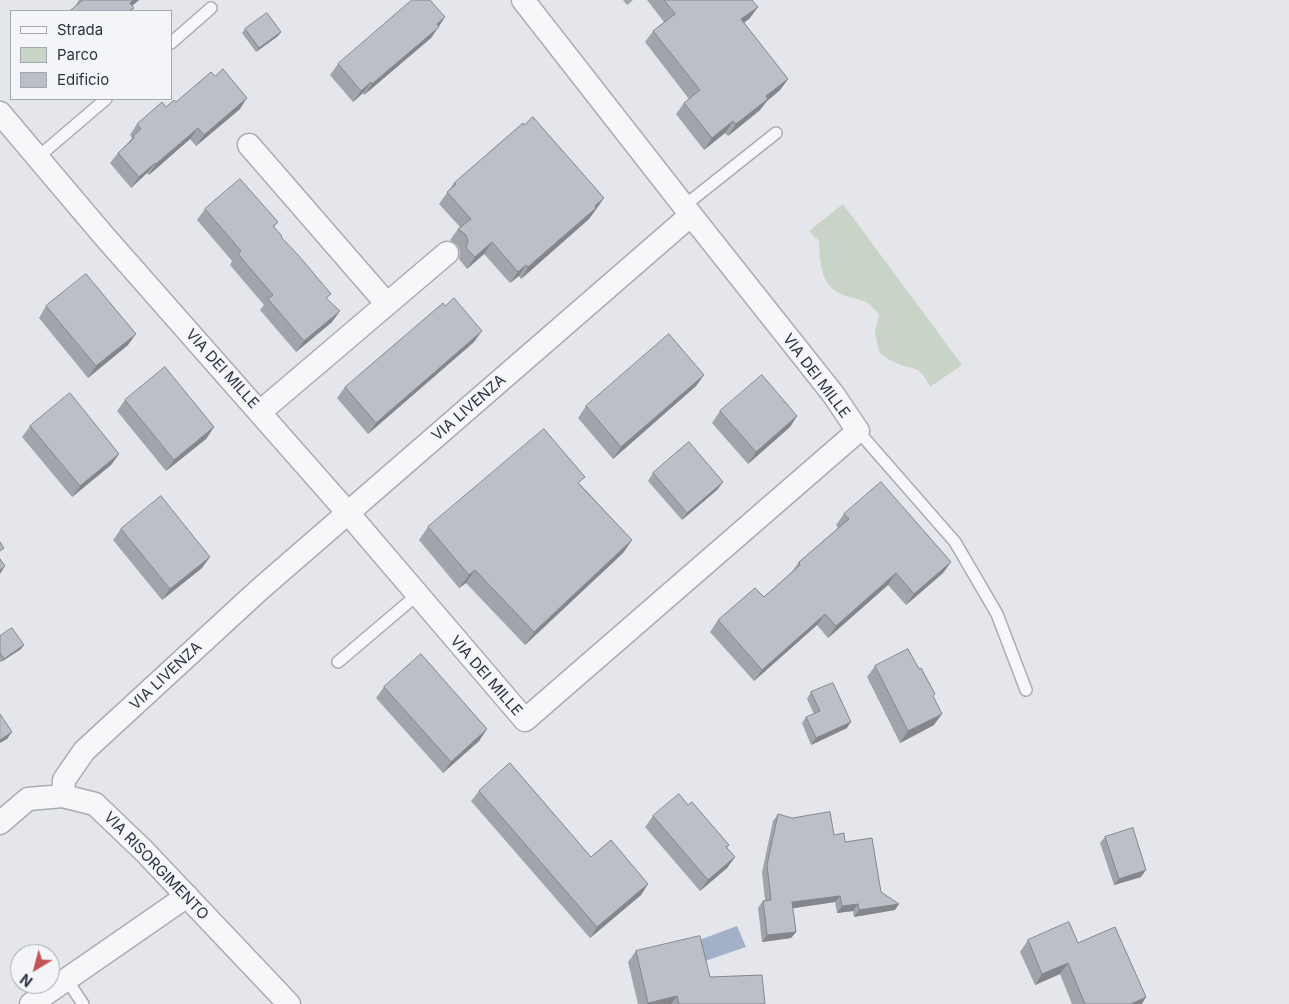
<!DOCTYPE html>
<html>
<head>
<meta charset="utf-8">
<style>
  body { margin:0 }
  #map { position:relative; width:1289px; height:1004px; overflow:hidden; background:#e4e6eb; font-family:Inter,sans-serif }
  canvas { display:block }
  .legend { position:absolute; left:10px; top:10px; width:162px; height:90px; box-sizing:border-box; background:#f4f5f8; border:1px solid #a4a7af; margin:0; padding:6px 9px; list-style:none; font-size:15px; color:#2d3242 }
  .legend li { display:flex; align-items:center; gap:10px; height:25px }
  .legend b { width:25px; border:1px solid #a4a7af }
  .north { position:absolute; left:10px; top:944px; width:50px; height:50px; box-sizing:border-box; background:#f4f5f8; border:1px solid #a4a7af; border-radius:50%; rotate:217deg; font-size:14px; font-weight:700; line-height:20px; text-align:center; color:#2d3242 }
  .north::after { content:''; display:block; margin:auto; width:18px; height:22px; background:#c55459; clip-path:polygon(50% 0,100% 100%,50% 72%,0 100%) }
</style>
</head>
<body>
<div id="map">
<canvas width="1289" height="1004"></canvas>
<ul class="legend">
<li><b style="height:6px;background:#f7f7f9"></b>Strada</li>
<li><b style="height:14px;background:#c8d4c6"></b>Parco</li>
<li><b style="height:14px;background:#bcbfc7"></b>Edificio</li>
</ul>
<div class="north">N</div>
</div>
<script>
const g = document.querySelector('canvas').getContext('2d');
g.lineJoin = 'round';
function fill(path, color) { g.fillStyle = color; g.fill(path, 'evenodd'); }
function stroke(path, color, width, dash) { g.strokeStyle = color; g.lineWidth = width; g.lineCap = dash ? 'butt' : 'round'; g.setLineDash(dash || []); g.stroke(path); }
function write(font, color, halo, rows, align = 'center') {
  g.font = font + ' Inter,sans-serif'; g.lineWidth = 4; g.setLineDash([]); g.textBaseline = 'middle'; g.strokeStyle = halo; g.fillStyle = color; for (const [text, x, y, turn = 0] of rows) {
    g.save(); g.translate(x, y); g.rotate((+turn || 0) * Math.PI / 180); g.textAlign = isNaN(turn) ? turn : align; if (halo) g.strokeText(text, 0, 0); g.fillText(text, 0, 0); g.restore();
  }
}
const green = new Path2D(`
  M843 204 962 365 930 387C919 362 912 372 892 361 887 359 883 355 879 352L875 332 879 315C865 295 858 302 839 293 820 284 820 259 819 241L809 231Z`);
const water = new Path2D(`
  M737 926 746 947 702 962 694 942Z`);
const service = new Path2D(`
  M171 43 211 8
  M38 157 106 99
  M684 206 776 133
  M858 431 955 542 997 614 1026 690
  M338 662 417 595
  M67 980 83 1004`);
const minor = new Path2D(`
  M0 113 104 236 348 513 525 720 858 431 833 394 691 215
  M249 145 387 304
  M260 412 447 253
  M63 796 64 780 84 751 259 590 691 215 523 0
  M0 823 28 799 63 796 95 804 144 851 289 1004
  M31 1004 187 896`);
const wall = new Path2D(`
  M79 0H139L132 6 134 8 131 11H70L77 6 76 5Z
  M623 0H633L627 5Z
  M647 0H752L750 18 744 23 788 79 780 90 767 101 760 110 728 136 725 133 704 150 676 114 684 103 689 99 645 42 653 31 664 22Z
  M445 17 431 38 364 95 363 93 353 102 330 75 338 64Z
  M245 29 281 32 278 36 256 52 242 33Z
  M176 102 240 109 196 146 190 139 149 175 147 173 131 188 110 163 118 153 127 144 132 138 130 135 137 124 166 107Z
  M454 183 604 198 589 219 521 279 519 276 510 283 484 254 467 269 459 259 460 251 457 245 450 240 458 229 460 227 439 204Z
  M205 209 278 222 274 227 281 238 327 299 332 322 296 352 260 310 264 305 230 265 232 261 197 220Z
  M46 306 128 345 88 378 39 318Z
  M474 342 368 434 337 398 345 387Z
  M704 375 696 386 613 459 578 418 586 406Z
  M125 400 214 427 206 439 166 471 117 411Z
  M720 411 797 416 790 427 748 464 712 423Z
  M30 426 119 454 111 465 72 497 22 437Z
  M653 473 718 489 682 520 648 481Z
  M580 484 632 540 623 553 525 645 466 583 459 588 419 540 428 527Z
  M844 514 951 562 943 573 906 605 888 585 828 638 817 625 754 681 710 632 718 620 764 597 791 573 799 562 838 528 836 525Z
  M121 529 202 568 162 600 113 540Z
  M0 636 21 649 1 662 0 661Z
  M875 666 919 669 933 697 934 725 900 743 867 677Z
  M384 687 487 729 479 741 443 773 376 698Z
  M811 692 847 728 811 745 802 723 806 717 814 714 807 699Z
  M479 791 591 857 648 884 641 895 590 938 471 801Z
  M688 805 729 845 727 848 735 857 727 868 700 891 645 827 653 816Z
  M778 814 834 835 845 842 895 910 854 917 853 911 837 913 835 902 793 908 796 932 791 938 762 942 758 908 763 901 765 900 762 872 773 821Z
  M1105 837 1141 877 1114 885 1100 843Z
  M1028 940 1078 943 1142 1004H1072L1060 974 1035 985 1020 952Z
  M636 951 710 977 765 1004H638L628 962Z`);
const shadedWall = new Path2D(`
  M133 0H139L126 11 130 3Z
  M758 7 750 18 733 31 741 19Z
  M445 17 431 38 364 95 372 84Z
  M281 32 278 36 256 52 259 48Z
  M788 79 780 90 767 101 760 110 728 136 736 124 766 96Z
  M371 82 363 93 353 102 361 91Z
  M247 98 240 109 196 146 204 135Z
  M733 121 725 133 704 150 712 138Z
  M198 128 190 139 149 175 156 164Z
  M155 163 147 173 131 188 139 177Z
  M604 198 589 219 521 279 528 267Z
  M492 242 484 254 467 269 475 257Z
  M526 265 519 276 510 283 518 272Z
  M340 311 332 322 296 352 304 341Z
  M482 331 474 342 368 434 376 423Z
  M136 334 128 345 88 378 96 366Z
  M704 375 696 386 613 459 621 447Z
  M797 416 790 427 748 464 756 452Z
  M214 427 206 439 166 471 174 460Z
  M119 454 111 465 72 497 80 486Z
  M723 482 718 489 682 520 687 513Z
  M632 540 623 553 525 645 534 632Z
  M210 557 202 568 162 600 170 589Z
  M951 562 943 573 906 605 914 594Z
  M5 566 0 574V570Z
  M475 570 466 583 459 588 469 575Z
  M896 573 888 585 828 638 836 626Z
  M825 614 817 625 754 681 762 670Z
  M24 645 21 649 1 662 4 659Z
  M942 714 934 725 900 743 908 731Z
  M851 722 847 728 811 745 816 738Z
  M487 729 479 741 443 773 451 762Z
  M12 732 7 739 0 743V740Z
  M735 857 727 868 700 891 708 880Z
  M1146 870 1141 877 1114 885 1119 879Z
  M648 884 641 895 590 938 597 927Z
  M840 896 835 902 788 909 792 902Z
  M858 904 853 911 837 913 842 906Z
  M899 904 895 910 854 917 859 910Z
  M796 932 791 938 762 942 767 935Z
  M1068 963 1060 974 1035 985 1042 974Z
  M677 996 671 1004H647L648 1003Z
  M1146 997 1142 1004H1131Z`);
const building = new Path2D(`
  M83 0H133L130 3 134 8 129 11H70Z
  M412 0H430L445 17 437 24 439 27 372 84 371 82 361 91 338 64Z
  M664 0H752L758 7 741 19 788 79 766 96 768 99 736 124 733 121 712 138 684 103 700 90 653 31 675 14Z
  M267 13 281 32 259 48 245 29Z
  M223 69 247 98 204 135 198 128 156 164 155 163 139 177 118 153 134 138 133 136 141 129 137 124 162 102 166 107 174 100 176 102 211 72 215 76Z
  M533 117 604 198 595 206 596 208 528 267 526 265 518 272 492 242 475 257 466 248 468 240 465 234 458 229 471 219 447 192 456 184 454 183 523 123 524 125Z
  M240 179 278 222 273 226 282 236 281 237 299 256 331 294 326 298 340 311 304 341 268 299 273 295 238 254 241 251 205 209Z
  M86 274 136 334 96 366 46 306Z
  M454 298 482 331 376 423 345 387 443 303 445 306Z
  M669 334 704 375 621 447 586 406Z
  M165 367 214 427 174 460 125 400Z
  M762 375 797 416 756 452 720 411Z
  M70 393 119 454 80 486 30 426Z
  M544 429 585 477 578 483 632 540 534 632 475 570 469 575 428 527Z
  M689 442 723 482 687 513 653 473Z
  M881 482 951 562 914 594 896 573 836 626 825 614 762 670 718 620 755 588 764 597 800 565 799 562 849 519 844 514Z
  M161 496 210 557 170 589 121 529Z
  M0 542 4 548 0 551Z
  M0 559 5 566 0 570Z
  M12 628 24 645 4 659 0 653V636Z
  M908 649 919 669 921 668 935 694 933 696 942 714 908 731 875 666Z
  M421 654 487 729 451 762 384 687Z
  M833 683 851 722 816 738 806 717 820 711 811 692Z
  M0 714 12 732 0 740Z
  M510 763 591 857 611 840 648 884 597 927 479 791Z
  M679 794 688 805 692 802 729 845 726 847 735 857 708 880 653 816Z
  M830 812 834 835 844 833 845 842 872 838 881 892 899 904 859 910 858 904 842 906 840 896 792 902 796 932 767 935 763 901 771 900 767 865 778 814 792 818Z
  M1133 828 1146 870 1119 879 1105 837Z
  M1069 922 1078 943 1115 927 1146 997 1131 1004H1085L1068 963 1042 974 1028 940Z
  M700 936 710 977 762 975 765 1004H679L677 996 648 1003 636 951Z`);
const streetNames = [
  ["VIA DEI MILLE",222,369,48],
  ["VIA DEI MILLE",816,376,53],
  ["VIA LIVENZA",469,408,-41],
  ["VIA LIVENZA",166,676,-43],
  ["VIA DEI MILLE",486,676,49],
  ["VIA RISORGIMENTO",156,866,46]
];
fill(green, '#c8d4c6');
fill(water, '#a2b0c8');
stroke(service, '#a9acb5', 14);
stroke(minor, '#a9acb5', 25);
stroke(service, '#f7f7f9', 11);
stroke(minor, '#f7f7f9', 22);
fill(wall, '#a2a4ab');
fill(shadedWall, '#84868b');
fill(building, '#bcbfc7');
stroke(building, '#84868b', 1);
write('15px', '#2d3242', '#f4f5f8', streetNames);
</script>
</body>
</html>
